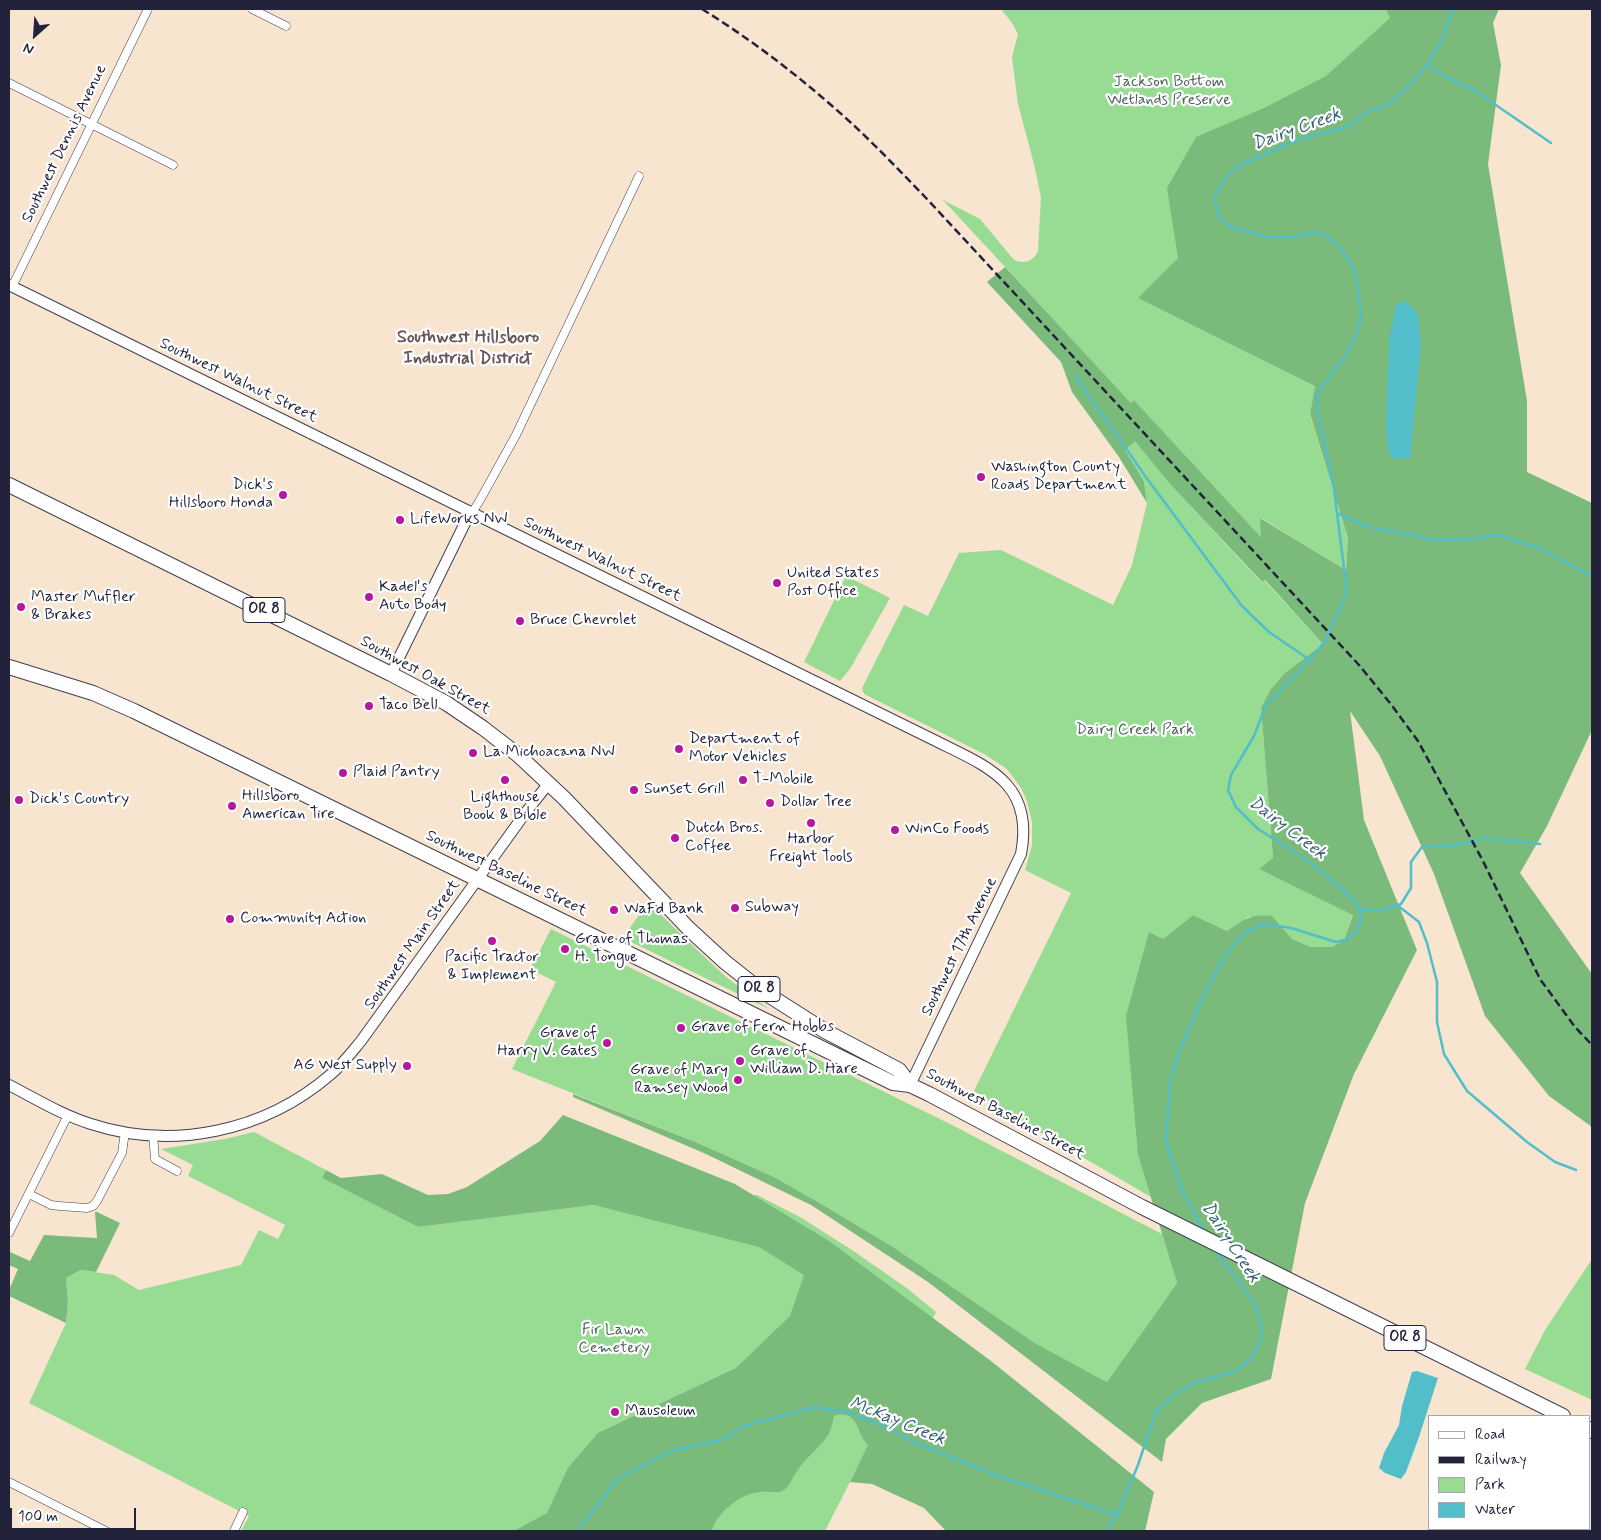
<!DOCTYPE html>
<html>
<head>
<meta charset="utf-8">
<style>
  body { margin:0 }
  #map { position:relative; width:1601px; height:1540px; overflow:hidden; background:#f7e5d0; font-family:Mynerve,sans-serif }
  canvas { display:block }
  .frame { position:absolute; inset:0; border:10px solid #22223b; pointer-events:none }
  .legend { position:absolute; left:1428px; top:1415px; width:162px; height:115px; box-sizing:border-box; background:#fff; border:1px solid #a7a7b1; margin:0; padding:6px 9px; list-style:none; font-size:15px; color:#22223b }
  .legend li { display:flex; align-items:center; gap:10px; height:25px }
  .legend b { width:25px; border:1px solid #a7a7b1 }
  .north { position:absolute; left:10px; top:10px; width:50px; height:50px; -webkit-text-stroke:4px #fff; paint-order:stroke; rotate:206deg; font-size:14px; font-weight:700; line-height:20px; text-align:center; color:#22223b }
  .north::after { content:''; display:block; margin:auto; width:18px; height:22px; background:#22223b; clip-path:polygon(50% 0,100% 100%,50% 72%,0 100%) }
  .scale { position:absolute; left:10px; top:1508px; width:126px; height:22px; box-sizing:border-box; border:2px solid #22223b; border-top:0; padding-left:6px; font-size:15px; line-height:18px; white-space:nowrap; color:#22223b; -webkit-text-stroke:4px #fff; paint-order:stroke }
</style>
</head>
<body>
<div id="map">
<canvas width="1601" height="1540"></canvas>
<div class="frame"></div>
<ul class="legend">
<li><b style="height:6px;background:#fff"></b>Road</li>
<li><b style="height:6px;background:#22223b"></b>Railway</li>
<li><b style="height:14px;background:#98db92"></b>Park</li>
<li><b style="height:14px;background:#51bec9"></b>Water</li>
</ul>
<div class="north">N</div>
<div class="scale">100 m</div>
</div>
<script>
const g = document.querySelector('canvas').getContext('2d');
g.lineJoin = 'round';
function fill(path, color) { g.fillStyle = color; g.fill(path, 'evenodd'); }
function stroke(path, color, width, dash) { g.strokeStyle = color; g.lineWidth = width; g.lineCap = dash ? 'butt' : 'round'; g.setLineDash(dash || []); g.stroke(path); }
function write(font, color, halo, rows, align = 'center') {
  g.font = font + ' Mynerve,sans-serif'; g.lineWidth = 4.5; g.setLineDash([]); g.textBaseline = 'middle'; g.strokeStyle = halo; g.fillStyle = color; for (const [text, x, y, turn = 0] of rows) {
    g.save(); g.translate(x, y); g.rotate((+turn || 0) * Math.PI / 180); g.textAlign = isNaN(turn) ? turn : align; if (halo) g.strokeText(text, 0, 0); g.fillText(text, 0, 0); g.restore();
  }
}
const green = new Path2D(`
  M1001 9H1435L1315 386 1310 415 1348 538 1346 570 1261 518 1262 538 1134 400 1131 403 943 200 980 219 1014 260C1024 264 1033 262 1038 251L1041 197 1034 164 1018 104 1012 57 1018 34 1012 23Z
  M1135 440 1169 483 1261 582 1264 580 1323 644 1286 672 1261 708 1273 859 1259 869 1353 914 1344 940 1332 947H1311L1292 939 1272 917H1248L1227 931 1193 915 1163 939 1149 932 1138 1155 1151 1197 1012 1116 974 1091 1071 893 1025 870 1032 845V822L1027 801 1021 788 1007 769 986 755 864 694 862 688 904 605 928 616 959 553 1001 550 1113 605 1132 565 1147 503 1144 481 1125 450Z
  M846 576 890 598 850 669 840 681 804 662Z
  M648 902 694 947 726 977 769 1009 623 938Z
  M551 929 950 1124 1162 1234 1177 1283 1107 1382 1035 1343 893 1247 818 1202 774 1177 698 1143 512 1069 556 982 530 969Z
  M254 1132 326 1170 322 1178 418 1227 594 1205 717 1199 757 1195 800 1217 855 1252 908 1289 936 1312 825 1531H241L249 1516 29 1403 66 1323 68 1302 66 1278 81 1270 114 1275 139 1290 241 1265 259 1230 278 1239 285 1225 188 1176 193 1165 161 1149 225 1139Z
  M1592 1259V1400L1525 1369 1545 1330Z`);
const forest = new Path2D(`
  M1386 9H1499L1493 23 1501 65 1488 164 1527 401V472L1592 503V730L1547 826 1520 873 1592 974V1127L1549 1096 1485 1016 1434 874 1380 756 1350 711 1364 820 1417 950 1354 1074 1305 1203 1271 1379 1202 1403 1166 1439 1162 1462 928 1282 811 1205 706 1154 573 1097V1094L698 1143 774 1177 818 1202 893 1247 1035 1343 1107 1382 1177 1283 1138 1155 1126 1016 1149 932 1163 939 1193 915 1227 931C1245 919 1249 914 1272 916L1292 939 1311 947H1332L1344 940 1353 915 1259 869 1273 858 1261 708 1271 689 1286 672 1323 644 1265 580 1262 582 1169 483 1135 441 1125 450 1144 481 1147 503 1119 457 1072 392 1061 362 987 282 1005 267 1131 403 1134 400 1261 537 1260 518 1346 570 1348 538 1310 414 1315 386 1138 298 1178 258 1167 188 1196 137 1264 108 1326 76 1390 18Z
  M563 1115 735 1184 829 1241 991 1361 1154 1492 1145 1531H946L924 1508 872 1484 850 1482 868 1445C856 1434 859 1408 834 1416 832 1424 831 1432 826 1438 817 1450 804 1459 796 1473 792 1478 789 1488 782 1491 776 1494 767 1491 760 1492 741 1493 716 1513 712 1531H514L547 1513 568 1468 598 1433 736 1368 790 1316 804 1275 759 1247 594 1205 418 1227 322 1178 326 1170 341 1178 382 1174 428 1195 448 1194 467 1187 540 1141Z
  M95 1212H97L120 1223 96 1272 81 1270 66 1278 68 1302 66 1323 9 1296V1290L18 1269 9 1265V1253L10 1252 30 1261 44 1235 97 1238Z`);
const water = new Path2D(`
  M1406 301 1418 314 1421 345 1410 459 1392 458 1388 448 1386 425 1389 341 1396 304Z
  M1417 1371 1438 1378 1419 1437 1406 1472 1401 1479 1385 1473 1379 1468 1384 1453 1399 1425 1402 1406 1412 1372Z`);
const stream = new Path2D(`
  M1427 65 1446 77 1477 92 1551 143
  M1076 376 1091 400 1110 425 1145 476 1242 606 1269 632 1310 660
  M1337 513 1366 526 1435 540 1471 539 1498 535 1539 548 1592 576
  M1397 905 1419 922 1427 943 1437 982V1022L1444 1054 1467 1091 1527 1142 1555 1162 1576 1170
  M1359 909 1380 911 1401 904 1411 888V862L1422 847 1455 845 1487 838 1540 844
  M1204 1231 1183 1193 1166 1142 1170 1082 1179 1051 1208 986 1228 952 1245 932 1264 924 1291 928 1336 942 1348 939 1356 931 1361 920 1359 906 1342 889 1307 860 1258 829 1236 807 1228 790 1231 775 1254 736 1266 705 1310 660 1325 641 1347 592 1334 489 1317 408V394L1345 356 1355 337 1361 318 1359 295 1354 268 1340 248 1328 237 1318 232 1291 237H1269L1232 228 1221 219 1216 208 1215 196 1222 183 1236 167 1294 141 1347 127 1368 112 1387 105 1412 83 1427 65 1441 42 1453 9
  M578 1531 617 1479 670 1451 721 1440 744 1426 815 1407 847 1412 879 1424 916 1443 996 1475 1117 1515
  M1108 1531 1107 1529 1117 1515 1138 1465 1156 1411 1174 1395 1196 1382 1237 1371 1250 1359 1259 1345 1262 1327 1255 1304 1214 1249`);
const street = new Path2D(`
  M252 9 286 26
  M9 83 173 165
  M12 287 148 9
  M472 513 480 500 516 435 639 176
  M153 1135 155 1159 177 1171
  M29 1194 51 1205 60 1206 87 1208 93 1206 97 1201 122 1153 125 1132
  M9 1233 68 1115
  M9 1482 106 1531
  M234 1531 243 1512`);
const secondary = new Path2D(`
  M9 285 932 739C985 766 1035 781 1021 854L910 1085
  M391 674 466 521 472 513
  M9 1085C36 1099 62 1115 91 1124 173 1151 265 1131 330 1075 342 1065 351 1053 361 1041L526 812 549 783`);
const highway = new Path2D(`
  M9 485 391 674 446 703 483 728 518 755 564 798 689 929 725 962 759 989 825 1031 899 1070 910 1085
  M9 667 93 693 134 711 893 1083 910 1085 929 1094 1142 1207 1563 1416
  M1590 1429 1592 1431`);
const rail = new Path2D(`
  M702 9C747 37 791 70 831 105 865 134 896 167 927 199L1359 665 1390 703 1418 741 1483 861 1540 979 1575 1027 1592 1045`);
const markers = [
  [981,477,5,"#b5179e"],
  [283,495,5,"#b5179e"],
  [400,520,5,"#b5179e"],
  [777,583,5,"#b5179e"],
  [369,597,5,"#b5179e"],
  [21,607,5,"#b5179e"],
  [520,621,5,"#b5179e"],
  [369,706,5,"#b5179e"],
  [679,749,5,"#b5179e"],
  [473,753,5,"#b5179e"],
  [343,773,5,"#b5179e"],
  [505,780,5,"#b5179e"],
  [743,780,5,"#b5179e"],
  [634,790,5,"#b5179e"],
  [19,800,5,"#b5179e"],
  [770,803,5,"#b5179e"],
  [232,806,5,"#b5179e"],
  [811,823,5,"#b5179e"],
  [895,830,5,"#b5179e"],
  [675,838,5,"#b5179e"],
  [735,908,5,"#b5179e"],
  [614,910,5,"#b5179e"],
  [230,919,5,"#b5179e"],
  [492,941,5,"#b5179e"],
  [565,949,5,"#b5179e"],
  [681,1028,5,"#b5179e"],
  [607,1043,5,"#b5179e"],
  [740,1061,5,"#b5179e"],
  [407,1066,5,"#b5179e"],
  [738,1080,5,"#b5179e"],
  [615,1412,5,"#b5179e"]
];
const shields = [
  [264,610,42],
  [759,989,42],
  [1405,1338,42]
];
const shieldNames = [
  ["OR 8",264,610],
  ["OR 8",759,989],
  ["OR 8",1405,1338]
];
const parkNames = [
  ["Jackson Bottom",1169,83],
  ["Wetlands Preserve",1169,101],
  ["Dairy Creek Park",1135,731],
  ["Fir Lawn",614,1331],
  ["Cemetery",614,1349]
];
const streetNames = [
  ["Southwest Dennis Avenue",65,144,-64],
  ["Southwest Walnut Street",238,381,26],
  ["Southwest Walnut Street",602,560,26],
  ["Southwest Oak Street",425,676,29],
  ["Southwest Baseline Street",506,874,26],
  ["Southwest Main Street",413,945,-55],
  ["Southwest 17th Avenue",960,947,-64],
  ["Southwest Baseline Street",1005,1115,28]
];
const poiNames = [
  ["Washington County",991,468],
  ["Roads Department",991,486],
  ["Dick's",273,486,"right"],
  ["Hillsboro Honda",273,504,"right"],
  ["LifeWorks NW",410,520],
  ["United States",787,574],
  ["Post Office",787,592],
  ["Kadel's",379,588],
  ["Auto Body",379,606],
  ["Master Muffler",31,598],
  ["& Brakes",31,616],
  ["Bruce Chevrolet",530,621],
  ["Taco Bell",379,706],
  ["Department of",689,740],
  ["Motor Vehicles",689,758],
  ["La Michoacana NW",483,753],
  ["Plaid Pantry",353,773],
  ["T-Mobile",753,780],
  ["Sunset Grill",644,790],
  ["Hillsboro",242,797],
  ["American Tire",242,815],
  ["Lighthouse",505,798,"center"],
  ["Book & Bible",505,816,"center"],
  ["Dick's Country",29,800],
  ["Dollar Tree",780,803],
  ["Dutch Bros.",685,829],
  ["Coffee",685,847],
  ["WinCo Foods",905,830],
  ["Harbor",811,840,"center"],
  ["Freight Tools",811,858,"center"],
  ["Subway",745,908],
  ["WaFd Bank",624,910],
  ["Community Action",240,919],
  ["Grave of Thomas",575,940],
  ["H. Tongue",575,958],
  ["Pacific Tractor",492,958,"center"],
  ["& Implement",492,976,"center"],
  ["Grave of Fern Hobbs",691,1028],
  ["Grave of",597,1034,"right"],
  ["Harry V. Gates",597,1052,"right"],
  ["Grave of",750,1052],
  ["William D. Hare",750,1070],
  ["AG West Supply",397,1066,"right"],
  ["Grave of Mary",728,1071,"right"],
  ["Ramsey Wood",728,1089,"right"],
  ["Mausoleum",625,1412]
];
const waterNames = [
  ["Dairy Creek",1297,130,-20],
  ["Dairy Creek",1287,829,37],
  ["Dairy Creek",1230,1243,57],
  ["McKay Creek",897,1422,22]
];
const neighbourhoodNames = [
  ["Southwest Hillsboro",468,338],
  ["Industrial District",468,359]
];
fill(green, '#98db92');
fill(forest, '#7abb7c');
fill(water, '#51bec9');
stroke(stream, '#51bec9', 2.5);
stroke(street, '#423f51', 9);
stroke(secondary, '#423f51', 12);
stroke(highway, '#423f51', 16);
stroke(street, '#fff', 8);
stroke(secondary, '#fff', 10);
stroke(highway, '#fff', 14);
stroke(rail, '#22223b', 2.5, [8, 4]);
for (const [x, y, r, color] of markers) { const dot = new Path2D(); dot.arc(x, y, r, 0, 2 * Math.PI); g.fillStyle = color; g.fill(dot); stroke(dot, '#fff', 2); }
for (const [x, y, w] of shields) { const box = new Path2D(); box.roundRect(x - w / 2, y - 12.5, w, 25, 4); g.fillStyle = '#fff'; g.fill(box); stroke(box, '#22223b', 1); }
write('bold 15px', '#22223b', null, shieldNames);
write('16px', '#4b6359', '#fff', parkNames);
write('16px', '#22223b', '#fff', streetNames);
write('16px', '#22223b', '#fff', poiNames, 'left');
write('italic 18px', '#356074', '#fff', waterNames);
write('bold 18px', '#685659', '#fff', neighbourhoodNames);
</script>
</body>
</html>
